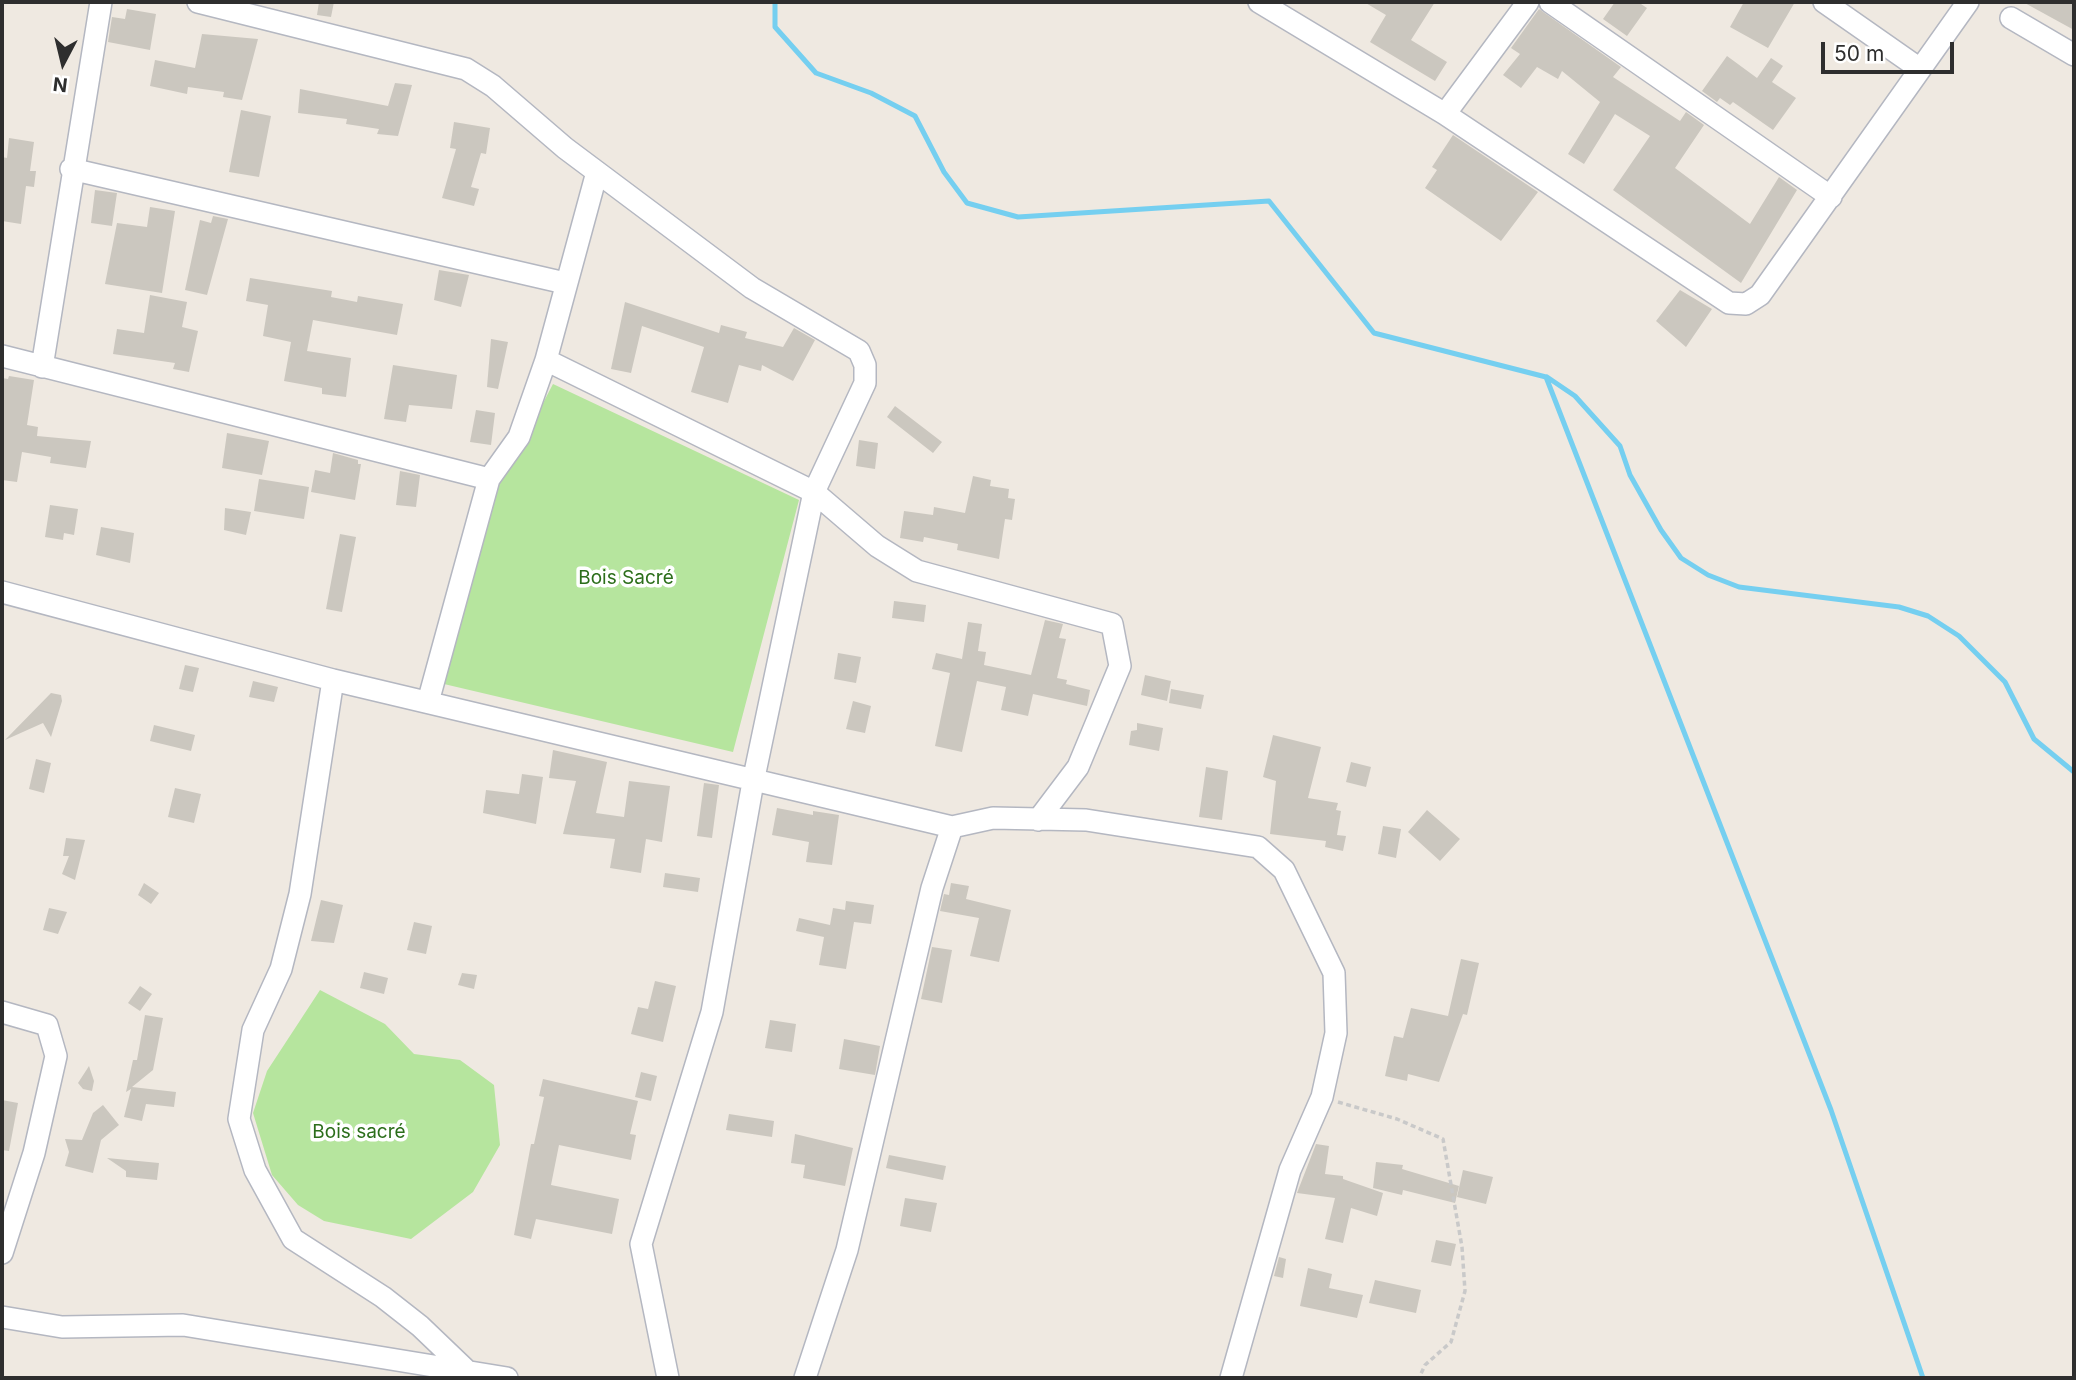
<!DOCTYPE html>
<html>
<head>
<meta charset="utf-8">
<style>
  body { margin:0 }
  #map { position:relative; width:2076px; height:1380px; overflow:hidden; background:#efe9e1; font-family:Inter,sans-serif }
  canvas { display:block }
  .frame { position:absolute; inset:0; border:4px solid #2e2e2e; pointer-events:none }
  .north { position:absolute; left:28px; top:28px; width:70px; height:70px; -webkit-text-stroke:5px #fff; paint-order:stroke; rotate:187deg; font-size:19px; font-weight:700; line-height:28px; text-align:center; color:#2e2e2e }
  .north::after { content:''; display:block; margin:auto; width:24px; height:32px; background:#2e2e2e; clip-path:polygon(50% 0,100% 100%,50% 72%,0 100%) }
  .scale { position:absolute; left:1821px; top:42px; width:133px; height:32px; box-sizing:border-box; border:4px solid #2e2e2e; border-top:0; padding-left:9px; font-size:21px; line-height:24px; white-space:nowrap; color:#2e2e2e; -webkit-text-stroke:5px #fff; paint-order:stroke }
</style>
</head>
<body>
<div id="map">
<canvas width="2076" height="1380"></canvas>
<div class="frame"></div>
<div class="north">N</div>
<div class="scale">50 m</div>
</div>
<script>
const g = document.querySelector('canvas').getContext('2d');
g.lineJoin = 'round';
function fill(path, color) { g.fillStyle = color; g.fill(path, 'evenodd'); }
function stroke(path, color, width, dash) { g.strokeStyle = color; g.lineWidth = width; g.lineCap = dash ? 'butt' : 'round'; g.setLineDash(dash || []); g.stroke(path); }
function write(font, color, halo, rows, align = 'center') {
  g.font = font + ' Inter,sans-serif'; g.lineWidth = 7; g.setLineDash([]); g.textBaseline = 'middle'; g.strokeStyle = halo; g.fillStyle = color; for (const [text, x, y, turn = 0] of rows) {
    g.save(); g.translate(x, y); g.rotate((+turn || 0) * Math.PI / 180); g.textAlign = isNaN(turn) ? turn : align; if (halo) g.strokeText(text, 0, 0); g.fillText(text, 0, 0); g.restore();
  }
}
const green = new Path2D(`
  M553 384 799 500 733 752 444 684 501 470 531 426Z
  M320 990 385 1024 414 1054 460 1060 494 1085 500 1145 473 1192 411 1239 324 1221 298 1205 272 1175 253 1113 267 1071Z`);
const stream = new Path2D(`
  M775 2V27L816 73 871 93 915 116 944 172 967 203 1018 217 1269 201 1374 333 1546 377 1831 1110 1923 1378
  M1547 377 1575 396 1620 446 1630 475 1661 530 1681 558 1708 575 1739 587 1899 607 1928 616 1959 636 2005 682 2034 739 2074 772`);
const building = new Path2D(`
  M319 2H334L331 17 317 15Z
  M1364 2H1435L1411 40 1447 62 1435 81 1370 42 1386 15Z
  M1615 2H1638L1647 8 1627 36 1603 19Z
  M1744 2H1795L1768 48 1730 27Z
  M2023 2H2074V30Z
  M127 9 156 14 150 50 108 42 112 17 125 19Z
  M1539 9 1621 67 1613 77 1680 121 1686 112 1704 125 1675 168 1750 224 1779 177 1797 190 1741 283 1613 190 1650 136 1615 114 1584 164 1568 154 1600 102 1562 71 1558 79 1537 67 1521 88 1503 75 1520 54 1511 48Z
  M202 34 258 39 242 100 223 97 224 92 188 87 187 94 150 86 155 60 195 68Z
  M1727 56 1757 78 1771 58 1783 66 1772 82 1796 98 1773 130 1733 102 1730 105 1720 98 1717 102 1702 91Z
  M395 83 412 85 398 136 377 134 379 129 346 124 347 119 298 113 300 89 388 106Z
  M241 110 271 116 259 177 229 172Z
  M454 122 490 128 486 154 481 153 471 187 479 189 474 206 442 198 456 149 450 148Z
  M1453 135 1538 192 1501 241 1425 188 1437 170 1432 167Z
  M9 138 34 142 30 171H36L34 187 26 186 21 224 2 221V157L7 158Z
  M95 190 117 193 112 226 91 223Z
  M150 207 175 211 162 293 105 284 117 223 147 227Z
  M213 216 228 219 207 295 185 290 200 220 211 223Z
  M439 270 469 275 461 307 434 300Z
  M250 278 332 291 331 297 357 302 358 296 403 304 397 335 313 320 307 351 351 358 346 397 322 394V388L284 381 291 342 263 336 268 305 246 301Z
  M1680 290 1712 309 1686 347 1656 321Z
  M150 295 187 302 182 327 198 331 189 372 173 369 175 363 113 354 117 329 144 333Z
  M625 302 719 333 721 325 747 332 745 338 783 347 794 328 815 340 793 381 762 365 761 371 739 365 728 403 691 392 704 347 642 326 631 373 611 369Z
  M491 339 508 342 498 389 487 387Z
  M393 365 457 375 452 409 409 405 406 422 384 419Z
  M9 376 34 380 27 425 38 427 37 436 91 441 86 468 50 463 51 457 22 452 17 482 2 480V378L8 379Z
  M895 406 942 442 933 453 887 417Z
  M476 410 495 413 491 445 470 442Z
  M227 433 269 441 262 475 222 468Z
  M859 440 878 443 875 469 856 466Z
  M333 453 358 460V464H361L355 500 311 492 315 470 330 473Z
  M400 471 420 475 416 507 396 505Z
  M973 476 991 480 990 486 1009 489 1008 498 1015 499 1012 520 1005 519 999 559 957 550 958 544 924 537 923 542 900 538 904 511 933 515 934 507 965 513Z
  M259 479 309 487 304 519 254 511Z
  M50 505 78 509 74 535 64 533 63 540 45 537Z
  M225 508 251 512 246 535 224 530Z
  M101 527 134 533 130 563 96 555Z
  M340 534 356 537 342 612 326 609Z
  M894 601 926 605 924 622 892 618Z
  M1045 620 1063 624 1059 638 1066 639 1057 678 1067 680 1066 684 1090 690 1087 706 1033 694 1028 716 1001 710 1006 687 977 681 962 752 935 746 950 673 932 669 936 653 962 659 968 622 982 624 978 651 986 652 984 665 1031 675Z
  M838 653 861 657 856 683 834 679Z
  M185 665 199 668 193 692 179 689Z
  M1145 675 1171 681 1167 701 1141 695Z
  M253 681 278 687 274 702 249 697Z
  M1171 689 1204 695 1201 709 1169 703Z
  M51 693 61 695 62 701 51 737 43 723 5 740Z
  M853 701 871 706 865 733 846 729Z
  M1137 723 1163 728 1159 751 1129 745 1131 731 1137 730Z
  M154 725 195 735 191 751 150 741Z
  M1273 735 1321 747 1308 798 1338 803 1336 810 1341 811 1337 835 1346 836 1343 851 1325 847 1326 841 1270 834 1276 781 1263 777Z
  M553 750 607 762 596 813 624 817 629 781 670 786 662 842 646 839 641 873 610 868 615 839 563 834 576 781 549 778Z
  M36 759 51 763 44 793 29 789Z
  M1351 762 1371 767 1366 787 1346 782Z
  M1206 767 1228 771 1222 820 1199 817Z
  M522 774 543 777 536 824 483 813 486 790 519 794Z
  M704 783 719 785 712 838 697 836Z
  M175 788 201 794 194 823 168 817Z
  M777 808 813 815V811L839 815 832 865 806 862 809 842 772 835Z
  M1427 810 1460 839 1440 861 1408 832Z
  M1383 826 1401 829 1396 858 1378 854Z
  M66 838 85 840 75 880 62 874 69 856H63Z
  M665 873 700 878 698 892 663 887Z
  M144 883 159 893 151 904 138 895Z
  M951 883 969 886 966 899 1011 910 999 962 970 956 979 918 940 911 944 894 949 895Z
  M321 900 343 905 334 943 311 941Z
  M846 901 874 905 871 924 854 922 846 969 819 965 824 937 796 931 799 918 830 925 833 908 845 910Z
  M49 908 67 912 58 934 43 930Z
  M414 922 432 926 426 954 407 950Z
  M932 947 952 950 942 1003 921 999Z
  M1461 959 1479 963 1467 1015 1463 1014 1439 1082 1408 1074 1407 1081 1385 1076 1394 1036 1403 1038 1411 1008 1448 1016Z
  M364 972 388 978 384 994 360 988Z
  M462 973 477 975 474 989 458 985Z
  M655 981 676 986 663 1042 631 1034 638 1007 648 1009Z
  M140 986 152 994 140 1011 128 1003Z
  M145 1015 163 1018 153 1070 132 1087 176 1092 174 1107 146 1104 142 1121 124 1117 131 1089 126 1092 133 1060H137Z
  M770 1020 796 1024 792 1052 765 1048Z
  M844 1039 880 1046 875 1075 839 1069Z
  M89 1066 94 1081 92 1091 83 1089 78 1083Z
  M641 1072 657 1076 651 1101 635 1097Z
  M543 1079 638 1101 630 1134 636 1135 631 1160 559 1145 551 1185 619 1199 612 1234 536 1219 531 1239 514 1235 531 1144H534L544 1097 539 1096Z
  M2 1100 18 1103 9 1151 2 1150Z
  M103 1105 119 1125 101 1140 93 1173 65 1166 69 1152 65 1139 82 1140 93 1113Z
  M729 1114 774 1121 772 1137 726 1130Z
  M795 1134 853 1148 845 1186 803 1178 805 1165 791 1163Z
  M1316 1144 1329 1146 1325 1174 1343 1176V1179L1383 1193 1377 1216 1351 1208 1343 1243 1325 1239 1335 1198 1297 1193Z
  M889 1155 946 1166 943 1180 886 1168Z
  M107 1158 159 1163 157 1180 126 1177V1171Z
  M1376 1162 1403 1165 1402 1169 1459 1186 1455 1203 1403 1190 1402 1195 1373 1188Z
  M1463 1170 1493 1177 1486 1204 1457 1197Z
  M905 1198 937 1203 931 1232 900 1226Z
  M1436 1240 1456 1244 1451 1266 1431 1262Z
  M1279 1257 1286 1259 1283 1278 1274 1276Z
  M1308 1268 1332 1274 1329 1288 1363 1295 1357 1318 1300 1306Z
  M1375 1280 1421 1290 1416 1313 1369 1303Z`);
const path = new Path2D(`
  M1338 1102 1397 1119 1443 1139 1462 1247 1465 1291 1451 1342 1425 1365 1419 1378`);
const minor = new Path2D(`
  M198 2 466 69 493 86 565 148 752 288 859 351 865 365V383L814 492 753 782 712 1012 641 1244 668 1378
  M1259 2 1445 114 1729 303 1746 304 1760 295 1968 2
  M1550 2 1831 197
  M1824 2 1920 69
  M2011 18 2074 55
  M1445 114 1528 2
  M71 169 565 283
  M2 356 489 479
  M546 360 814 492 877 546 917 571 1112 624 1120 666 1078 767 1038 820
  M42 367 101 2
  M2 592 333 680 952 827 993 818 1086 820 1258 847 1284 870 1334 973 1336 1033 1322 1097 1290 1170 1231 1378
  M333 680 300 894 281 969 253 1030 239 1119 255 1170 293 1239 383 1297 420 1326 466 1370
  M428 702 489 479 519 437 546 360 597 172
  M2 1012 47 1025 56 1056 34 1153 2 1253
  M2 1317 62 1327 183 1325 507 1378
  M805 1378 847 1250 932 888 952 827`);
const parkNames = [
  ["Bois Sacré",626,578],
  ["Bois sacré",359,1132]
];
fill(green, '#b6e59e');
stroke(stream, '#75cff0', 5);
fill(building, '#cbc7bf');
stroke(minor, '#b4b7c1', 24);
stroke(path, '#c9c9c9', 3.5, [5, 3.5]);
stroke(minor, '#fff', 21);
write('19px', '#2c6e1b', '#fff', parkNames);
</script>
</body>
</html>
